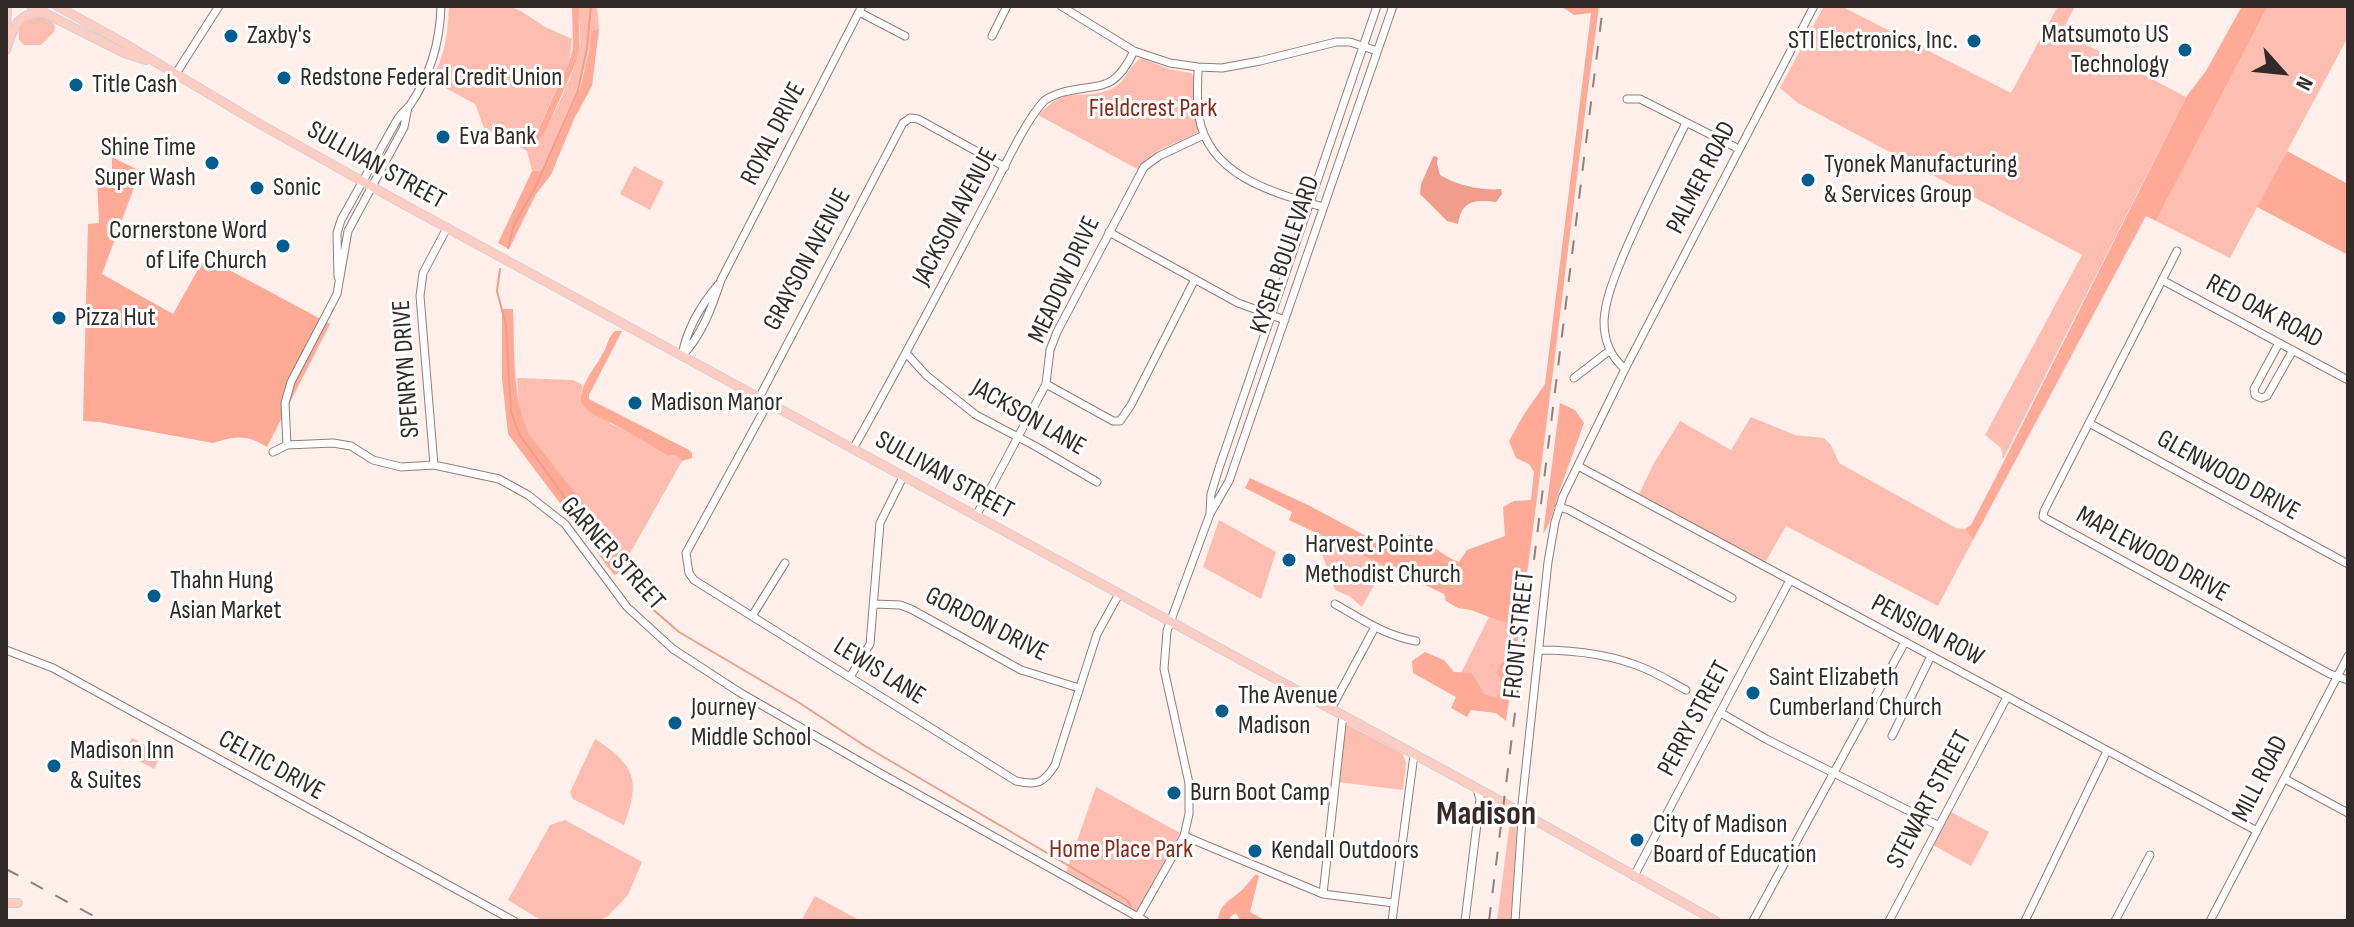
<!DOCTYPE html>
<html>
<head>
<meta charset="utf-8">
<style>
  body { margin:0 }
  #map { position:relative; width:2354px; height:927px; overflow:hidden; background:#ffefeb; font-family:"Sofia Sans Condensed",sans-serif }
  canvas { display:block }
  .frame { position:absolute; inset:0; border:8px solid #322a29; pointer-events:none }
  .north { position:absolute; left:2242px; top:32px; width:80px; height:80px; -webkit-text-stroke:6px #fff; paint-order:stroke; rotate:117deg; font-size:22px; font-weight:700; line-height:32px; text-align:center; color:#322a29 }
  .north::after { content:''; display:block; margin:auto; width:28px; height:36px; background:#322a29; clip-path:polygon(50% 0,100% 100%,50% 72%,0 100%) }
</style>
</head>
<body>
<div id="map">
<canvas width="2354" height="927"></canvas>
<div class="frame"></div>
<div class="north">N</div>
</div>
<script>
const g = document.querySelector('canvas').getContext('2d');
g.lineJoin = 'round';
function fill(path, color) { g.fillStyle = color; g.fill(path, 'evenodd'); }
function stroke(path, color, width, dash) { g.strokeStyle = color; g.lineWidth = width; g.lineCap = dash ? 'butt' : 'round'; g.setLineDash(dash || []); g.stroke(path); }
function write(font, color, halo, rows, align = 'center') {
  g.font = font + ' "Sofia Sans Condensed",sans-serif'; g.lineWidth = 6; g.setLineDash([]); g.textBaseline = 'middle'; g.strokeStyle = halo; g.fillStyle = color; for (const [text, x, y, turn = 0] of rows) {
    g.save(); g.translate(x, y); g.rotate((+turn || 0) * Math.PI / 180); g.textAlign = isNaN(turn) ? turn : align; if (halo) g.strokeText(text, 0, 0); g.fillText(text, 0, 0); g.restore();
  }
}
const green = new Path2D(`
  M449 6H509L521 11 545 27 572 39 569 63 534 138 538 141C549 128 577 67 579 50 581 36 579 20 579 6H597L599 29 591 31C586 83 564 123 544 170L532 171 527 151 484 128 475 104 431 80C445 57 448 32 449 6Z
  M1824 6H1841L2011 93 2058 6H2075L2062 32 2186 97 2003 459 2001 448 1985 435 2082 255 1798 103 1780 88Z
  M2268 6H2348V37L2230 258 2156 221Z
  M29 17C39 17 50 16 55 26L54 32 41 45H24L19 40C18 29 19 23 29 17Z
  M1141 58 1169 69 1191 73 1195 77 1194 105 1198 132C1177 145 1151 147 1139 170L1038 115C1069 84 1077 101 1109 90 1127 83 1127 67 1141 58Z
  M634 166 664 182 650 210 620 194Z
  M517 378 573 380 583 385 581 392 611 424 623 429 668 456 674 455 682 461 620 571 615 561 622 554 530 435 522 421 519 405Z
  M1751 417 1795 435 1824 438 1831 445 1839 463 1956 528 1965 529 1973 540 1938 606 1786 526 1765 563 1639 494 1654 463 1680 421 1731 450Z
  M1219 520 1276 552 1261 599 1203 567Z
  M1314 532 1385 565 1362 607 1349 596 1335 590Z
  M1489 617 1515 627 1505 659 1497 668 1502 689 1497 699 1485 694 1472 673H1461Z
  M1347 724 1403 754 1406 763 1403 790 1338 782 1344 727Z
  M132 738 162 754 154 769 124 753Z
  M595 739C635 765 641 780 624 825L573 799 570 792Z
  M1096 787 1180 833 1134 916 1064 878Z
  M1951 812 1989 832 1971 866 1933 845Z
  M1511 813 1517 818 1512 921H1497Z
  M565 820 642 862 628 895 607 917 596 921H542L508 900 550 825Z
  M815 896 861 921H801Z`);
const forest = new Path2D(`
  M572 6H579V50L576 62 547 128 538 141 534 139 569 63 573 49Z
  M1561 6H1599C1567 244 1542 484 1506 721L1496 713 1471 710 1467 717 1451 708 1456 697 1413 673 1412 661 1425 652 1444 660 1454 672 1472 673 1485 694 1497 698 1502 689 1497 668 1505 659 1515 627 1471 610 1458 608 1446 601 1444 594 1289 520 1292 512 1245 488 1250 478 1310 506 1364 535 1397 547 1409 535C1432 540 1440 556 1459 562L1467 550 1505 536 1503 507 1514 501 1531 500 1534 472 1529 464 1516 458 1509 441 1523 416 1545 384 1591 13 1574 15Z
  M2242 6H2268L2156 221 2146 216 1973 540 1965 529 1971 525 1997 475 2186 97 2206 71Z
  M599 29 592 86 574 119 551 175 536 194 509 249 498 243 532 171 544 170 580 89 589 51 591 31Z
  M2287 151 2348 184V255L2257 207Z
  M112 157 140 171 102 274 173 314 205 257 330 324 267 447C247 434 235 436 213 443L99 422 83 421 88 224 99 223 97 179H112Z
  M502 309H513C515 348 511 401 530 435L622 553 615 561 620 572 614 575 508 434 502 378Z
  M615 331H622L589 395V399L689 450 692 453V458L682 461 674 455 668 456 623 429 591 413 581 403C580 384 593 371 602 355 608 346 607 338 615 331Z
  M1560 403 1575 410 1584 423 1559 492 1550 522 1543 534Z
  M1256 874 1259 876 1250 912 1266 921H1240L1236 913 1230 917V921H1218C1219 904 1231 900 1242 890 1247 885 1251 879 1256 874Z`);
const water = new Path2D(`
  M1435 156 1438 158 1437 163 1440 175C1456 185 1482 191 1501 189L1502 194 1496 202C1476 200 1462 199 1458 224L1447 221 1420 194 1421 184 1433 157Z`);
const stream = new Path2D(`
  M508 248 514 225 535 188 578 91 587 48 591 6
  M500 269 497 291 506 326 511 412 519 434 590 532 648 605 679 632 798 702 865 746 1127 900 1131 906`);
const minor = new Path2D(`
  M1061 6 1134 51 1170 63 1198 67 1222 68 1260 61 1336 42H1350L1377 51
  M859 12 905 36
  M992 36 1007 6
  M1198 67C1198 83 1196 100 1199 117 1209 176 1274 193 1323 207
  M175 75 219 6
  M1627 99H1640L1739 149
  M1109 232 1238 303 1285 320
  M2177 251 2044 511 2043 517 2306 661 2330 674 2348 680
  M338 277 337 233 341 220 397 120C401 114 406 110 410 105 430 76 440 41 441 6
  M2162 280 2348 380
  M2279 343 2254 389 2255 395 2261 398 2267 396 2293 350
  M906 353 927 376 976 415 1035 446 1097 482
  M682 355C687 329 701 305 718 285
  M682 356C702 335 712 307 721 280L862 6
  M1625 369C1610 356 1604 341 1604 321 1605 299 1615 276 1623 256 1642 211 1664 167 1686 123
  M1574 378 1609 351
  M1046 384 1113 421H1120L1131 405 1195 279
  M759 398 903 123 910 118 918 119 1005 167
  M768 403 686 553 689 573 694 580 1016 781C1037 786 1044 783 1055 765L1097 634 1119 594
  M2089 423 2348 564
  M287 445 285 403 291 382 337 294 348 231 404 127 408 107
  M853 449C900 366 944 281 989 196 1003 170 1025 121 1044 101 1048 97 1055 95 1060 93 1100 82 1113 95 1134 51
  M273 452 287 445 333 443 351 446 373 460 401 467 434 465 499 479 528 495 565 524 627 607 673 649 739 692 878 772 1145 921
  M434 465 420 296 423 273 447 228
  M1578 466 2257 831
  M1559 507 1569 510 1732 598
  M1210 512 1211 494 1219 468 1377 6
  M976 516 1046 384 1050 350 1057 332 1144 167 1159 156 1204 135
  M874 604 900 605 911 609 1021 670 1079 688
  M1335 604C1361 619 1386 636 1416 641
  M752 616 785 563
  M6 650 53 668 514 921
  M1539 650C1574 650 1614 655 1646 669 1660 675 1673 683 1686 690
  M850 677 870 644 880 523 903 477
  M1331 709 1375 627
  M1721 713 1766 739 1939 826
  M1892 736 1931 656
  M2285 779 2348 813
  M1480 813 1486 805 1497 800
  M1184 836 1323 894 1394 903
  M1634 876 1790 580
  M1323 894 1343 715
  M1137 919 1184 836 1189 814V783L1164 669 1167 631 1210 514 1229 481 1393 6
  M1392 921 1414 755
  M1465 921 1480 799 1477 789
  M1515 921 1522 819 1521 813 1548 562 1555 522 1563 496 1625 369 1814 6
  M1753 921 1905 642
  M1889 921 2007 697
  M2025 921 2107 751
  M2115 921 2150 855
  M2210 921 2348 656`);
const major = new Path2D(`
  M31 6 124 53 146 60
  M57 6 122 42 258 123 403 204 1504 803 1716 921
  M6 40 7 6
  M6 50C14 28 16 12 43 13
  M6 903H18`);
const rail = new Path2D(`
  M6 869 103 921
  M1489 921 1603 6`);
const markers = [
  [231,36,8,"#045d8e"],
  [1974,41,8,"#045d8e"],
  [2185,50,8,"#045d8e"],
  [284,78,8,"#045d8e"],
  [76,85,8,"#045d8e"],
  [443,137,8,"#045d8e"],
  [212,163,8,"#045d8e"],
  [1808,180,8,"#045d8e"],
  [257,188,8,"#045d8e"],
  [283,246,8,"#045d8e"],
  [59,318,8,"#045d8e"],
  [635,403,8,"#045d8e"],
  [1289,560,8,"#045d8e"],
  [154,596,8,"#045d8e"],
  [1753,693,8,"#045d8e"],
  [1222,711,8,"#045d8e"],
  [675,723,8,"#045d8e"],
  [54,766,8,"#045d8e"],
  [1174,793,8,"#045d8e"],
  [1637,840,8,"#045d8e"],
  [1255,851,8,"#045d8e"]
];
const poiNames = [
  ["Matsumoto US",2169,35,"right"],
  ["Technology",2169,65,"right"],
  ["Zaxby's",247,36],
  ["STI Electronics, Inc.",1958,41,"right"],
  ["Redstone Federal Credit Union",300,78],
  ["Title Cash",92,85],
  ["Eva Bank",459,137],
  ["Shine Time",196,148,"right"],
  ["Super Wash",196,178,"right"],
  ["Tyonek Manufacturing",1824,165],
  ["& Services Group",1824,195],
  ["Sonic",273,188],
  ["Cornerstone Word",267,231,"right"],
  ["of Life Church",267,261,"right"],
  ["Pizza Hut",75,318],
  ["Madison Manor",651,403],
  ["Harvest Pointe",1305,545],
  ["Methodist Church",1305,575],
  ["Thahn Hung",170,581],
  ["Asian Market",170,611],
  ["Saint Elizabeth",1769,678],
  ["Cumberland Church",1769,708],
  ["The Avenue",1238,696],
  ["Madison",1238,726],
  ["Journey",691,708],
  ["Middle School",691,738],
  ["Madison Inn",70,751],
  ["& Suites",70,781],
  ["Burn Boot Camp",1190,793],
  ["City of Madison",1653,825],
  ["Board of Education",1653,855],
  ["Kendall Outdoors",1271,851]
];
const parkNames = [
  ["Fieldcrest Park",1153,109],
  ["Home Place Park",1121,850]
];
const streetNames = [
  ["ROYAL DRIVE",774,134,-63],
  ["SULLIVAN STREET",376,166,29],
  ["PALMER ROAD",1702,178,-63],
  ["JACKSON AVENUE",956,217,-62],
  ["KYSER BOULEVARD",1286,255,-71],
  ["GRAYSON AVENUE",808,260,-62],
  ["MEADOW DRIVE",1065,280,-65],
  ["RED OAK ROAD",2264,312,28],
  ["SPENRYN DRIVE",407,369,-94],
  ["JACKSON LANE",1028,418,30],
  ["SULLIVAN STREET",944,476,29],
  ["GLENWOOD DRIVE",2228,476,29],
  ["GARNER STREET",612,554,48],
  ["MAPLEWOOD DRIVE",2152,555,29],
  ["GORDON DRIVE",986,625,27],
  ["PENSION ROW",1927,631,28],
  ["FRONT STREET",1520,635,-84],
  ["LEWIS LANE",879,672,32],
  ["PERRY STREET",1695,719,-62],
  ["CELTIC DRIVE",271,766,29],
  ["MILL ROAD",2261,779,-63],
  ["STEWART STREET",1930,800,-62]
];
const districtNames = [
  ["Madison",1486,815]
];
fill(green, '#fdbeb1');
fill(forest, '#ffa997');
fill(water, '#f19d8b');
stroke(stream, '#f19d8b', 2);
stroke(minor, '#907e7a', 9);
stroke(major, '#d2d0d0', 10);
stroke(minor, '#fff', 7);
stroke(major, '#feccc2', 8);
stroke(rail, '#8d817f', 2, [14, 14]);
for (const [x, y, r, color] of markers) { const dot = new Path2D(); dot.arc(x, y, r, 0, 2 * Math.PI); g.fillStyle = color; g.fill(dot); stroke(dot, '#fff', 3); }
write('26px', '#322a29', '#fff', poiNames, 'left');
write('26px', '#8c2a19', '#fff', parkNames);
write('26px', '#322a29', '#fff', streetNames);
write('bold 34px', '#382926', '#fff', districtNames);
</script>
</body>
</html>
